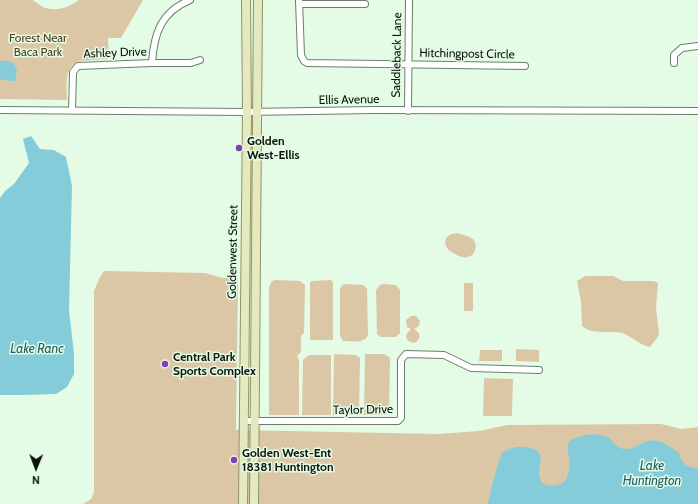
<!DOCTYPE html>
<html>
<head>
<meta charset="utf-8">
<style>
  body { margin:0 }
  #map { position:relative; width:698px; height:504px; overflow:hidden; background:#e4fce5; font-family:Cabin,sans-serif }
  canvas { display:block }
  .north { position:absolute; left:16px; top:448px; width:40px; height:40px; -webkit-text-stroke:3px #e4fce5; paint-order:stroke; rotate:181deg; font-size:11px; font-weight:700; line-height:16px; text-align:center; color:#0c140c }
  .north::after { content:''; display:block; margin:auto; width:14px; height:18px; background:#0c140c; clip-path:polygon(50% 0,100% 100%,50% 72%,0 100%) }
</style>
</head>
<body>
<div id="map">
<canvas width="698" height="504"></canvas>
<div class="north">N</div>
</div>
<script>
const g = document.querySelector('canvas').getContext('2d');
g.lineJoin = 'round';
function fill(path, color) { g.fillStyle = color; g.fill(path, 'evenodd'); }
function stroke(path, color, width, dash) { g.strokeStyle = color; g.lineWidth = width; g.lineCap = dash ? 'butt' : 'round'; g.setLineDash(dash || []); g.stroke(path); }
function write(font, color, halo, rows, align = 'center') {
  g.font = font + ' Cabin,sans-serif'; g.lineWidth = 3; g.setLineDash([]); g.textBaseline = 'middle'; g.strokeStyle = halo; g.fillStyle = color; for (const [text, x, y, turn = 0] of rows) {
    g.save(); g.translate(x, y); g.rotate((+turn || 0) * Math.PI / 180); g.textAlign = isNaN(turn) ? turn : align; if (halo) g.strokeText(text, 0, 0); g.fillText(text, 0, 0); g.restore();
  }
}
const green = new Path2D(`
  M0 0C7 0 27 0 32 0 36 1 39 5 43 7 56 12 68 8 79 0H143L121 38H108L109 59 80 61C63 66 67 86 67 100L0 99Z
  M458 233C462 235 469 236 473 239 478 245 476 255 468 257 465 258 462 257 459 256 451 252 443 249 446 238L451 234Z
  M104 271 205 273 223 278H238L236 430 438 434 479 431 507 425 661 424 682 429 698 427V504H83L91 499 94 492V291L100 277Z
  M585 276H613L623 281H654L658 283 656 307 659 335 650 347C639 345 632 336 622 333 608 330 593 336 582 326L581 302 577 281Z
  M275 280 300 281 305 285 304 333 301 336V352L297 356 299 360V415H269V287L272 281Z
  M331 280 333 283V340H310V282L312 281Z
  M464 283H473V311H464Z
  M344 284 363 285 367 289 368 335C365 344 352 341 343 341L340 336V288Z
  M383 284 396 285 400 290V333L396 337H381L377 334 376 290 380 285Z
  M411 316H416L420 321 419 326 414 329 419 333C420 338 419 341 414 343L408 341 406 337 407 333 411 329 407 327 406 320Z
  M516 349 539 350V362L516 361Z
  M480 350H502V361H479Z
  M334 354 356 355 360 358 359 415H333Z
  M365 354H384L389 357 390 359 389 412 386 415H364Z
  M309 355H331V415H302L303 360Z
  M484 378 513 379 512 416H483Z`);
const water = new Path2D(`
  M0 61H9L13 63 17 70 15 81 0 80Z
  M31 136 40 149 54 150 66 157 72 186 69 310 74 354V374L67 387 56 394 24 395H0V198L5 191 14 184 29 163 23 139Z
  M584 435C592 435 603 433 609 438 615 442 616 448 624 449 632 450 638 445 645 442 658 437 669 446 679 453 681 463 687 468 698 468V504H488L492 485 501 454C507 449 516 446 524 447 554 451 533 465 541 481 546 489 561 486 566 480 567 478 568 473 569 471 571 462 567 453 568 444L571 440Z`);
const minor = new Path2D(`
  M299 0 301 55 304 61 307 63 525 66
  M299 4H365
  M152 63C154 33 161 12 190 0
  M674 63V55L682 48 698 46
  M0 110 247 112 374 110 698 111
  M72 111 73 72 78 66 152 63H191L200 60
  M408 111 409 0
  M243 421H398L401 418V360L406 354 444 355 471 368 539 370`);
const major = new Path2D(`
  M243 504 247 112 246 0
  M254 504 258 0`);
const markers = [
  [239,148,4,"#823eb2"],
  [165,364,4,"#823eb2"],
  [234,460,4,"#823eb2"]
];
const parkNames = [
  ["Forest Near",38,38],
  ["Baca Park",38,52]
];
const streetNames = [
  ["Ashley Drive",115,53,-2],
  ["Hitchingpost Circle",467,54,1],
  ["Saddleback Lane",397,55,-89],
  ["Ellis Avenue",349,100,-1],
  ["Goldenwest Street",233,252,-89],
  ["Taylor Drive",363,410,-1]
];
const poiNames = [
  ["Golden",247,141],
  ["West-Ellis",247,155],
  ["Central Park",173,357],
  ["Sports Complex",173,371],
  ["Golden West-Ent",242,453],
  ["18381 Huntington",242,467]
];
const waterNames = [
  ["Lake Ranc",37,349],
  ["Lake",652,466],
  ["Huntington",652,481]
];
fill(green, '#dbc7a6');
fill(water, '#84ccd9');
stroke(minor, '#6a7f6b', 8);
stroke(major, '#8e9564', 10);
stroke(minor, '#fff', 6);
stroke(major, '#e5e9bf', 8);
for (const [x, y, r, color] of markers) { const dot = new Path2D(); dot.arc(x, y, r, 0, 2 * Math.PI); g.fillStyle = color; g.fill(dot); stroke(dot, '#e4fce5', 1.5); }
write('12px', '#533f17', '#e4fce5', parkNames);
write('12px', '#0c140c', '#e4fce5', streetNames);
write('bold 12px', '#0c140c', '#e4fce5', poiNames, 'left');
write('italic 13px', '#205c66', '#e4fce5', waterNames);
</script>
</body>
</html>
